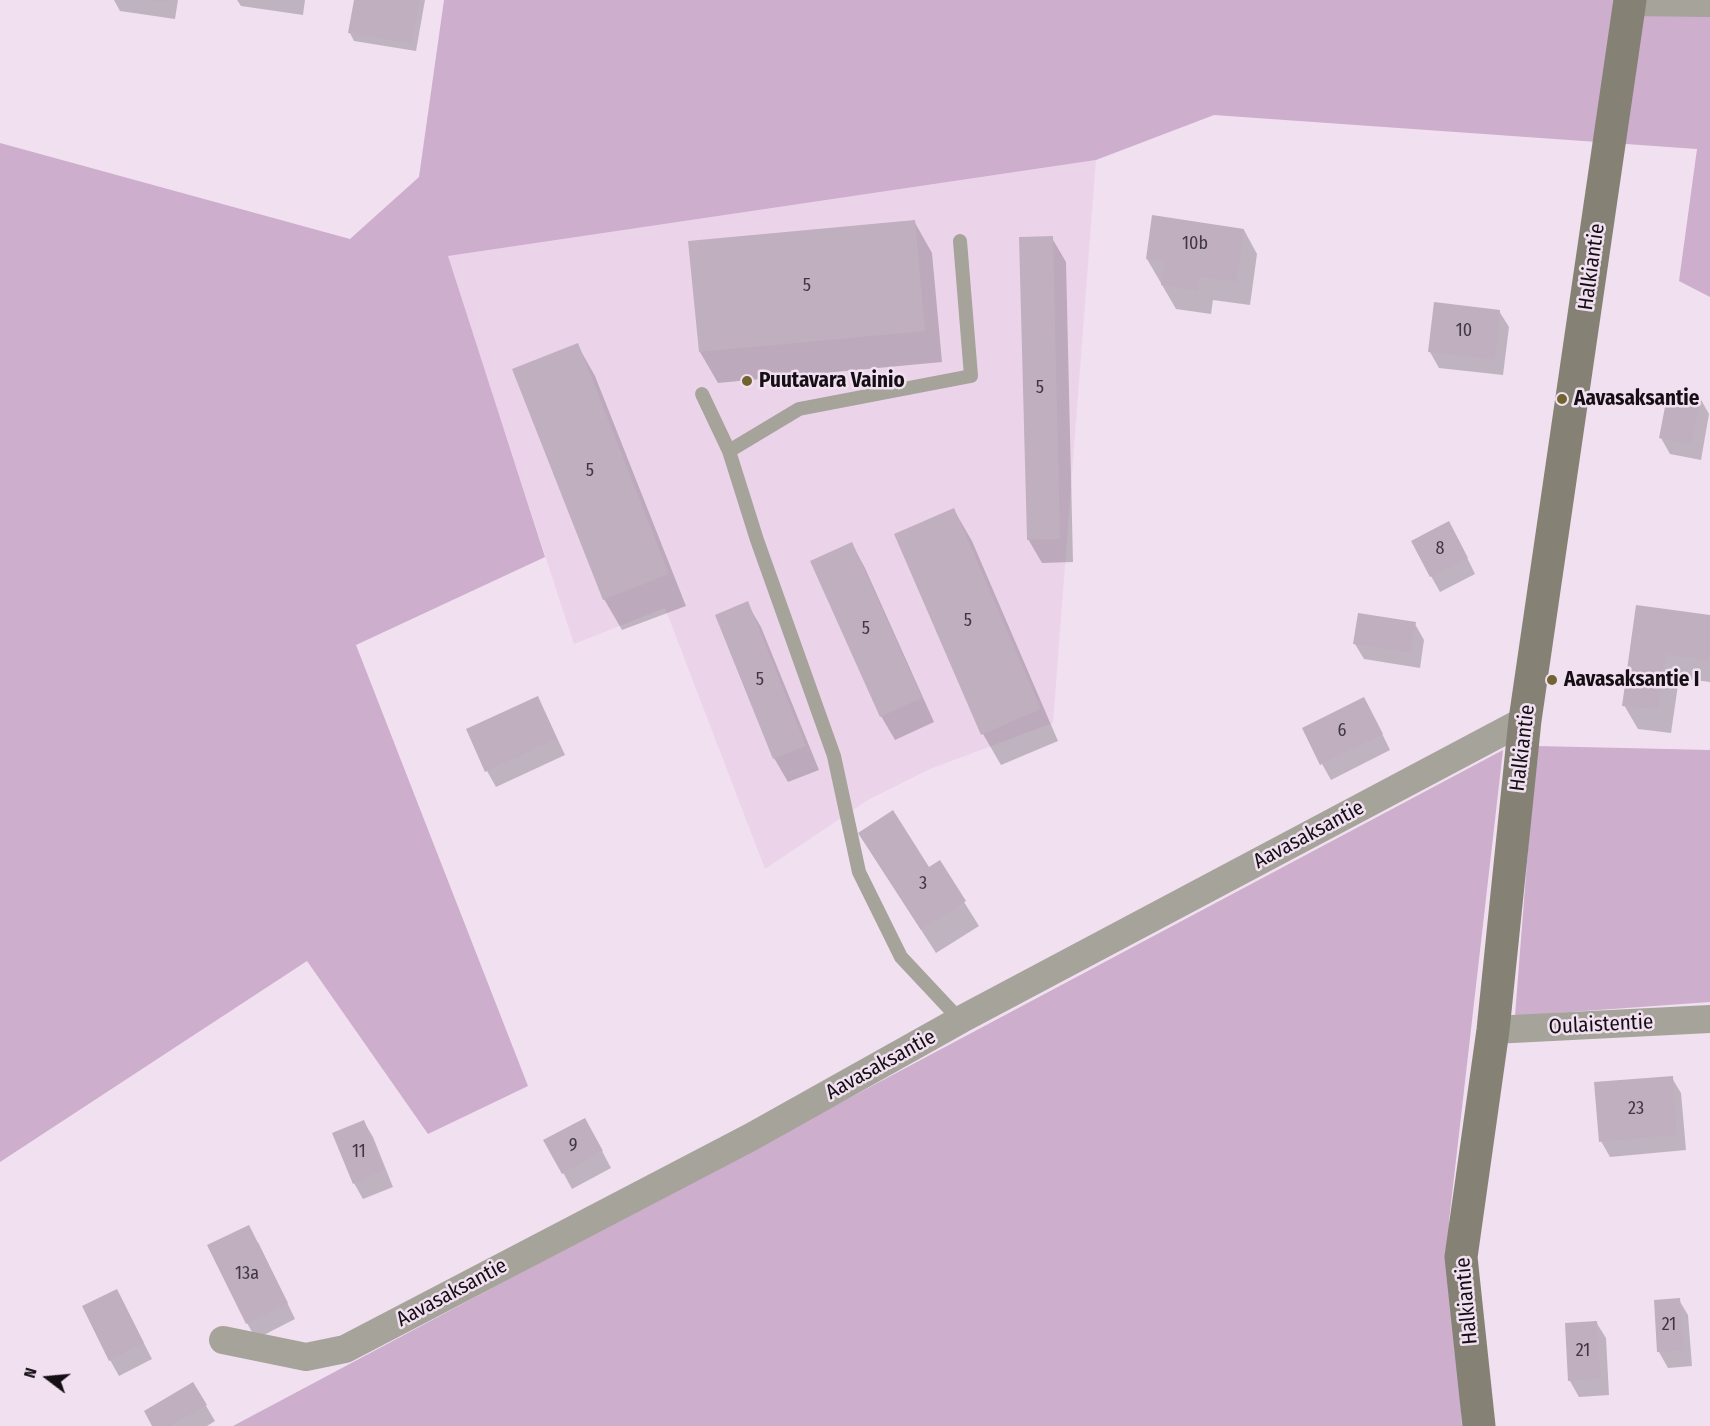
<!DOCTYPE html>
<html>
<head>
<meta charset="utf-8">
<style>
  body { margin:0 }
  #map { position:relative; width:1710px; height:1426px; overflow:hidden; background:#f1e0f0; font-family:"Fira Sans Condensed",sans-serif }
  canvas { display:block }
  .north { position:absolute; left:18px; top:1348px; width:60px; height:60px; -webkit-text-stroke:4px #f1e0f0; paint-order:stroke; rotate:286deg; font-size:16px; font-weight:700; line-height:24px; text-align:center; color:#150f15 }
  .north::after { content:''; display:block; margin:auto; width:21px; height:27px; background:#150f15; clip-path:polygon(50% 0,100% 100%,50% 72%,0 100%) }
</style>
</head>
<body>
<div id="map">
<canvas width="1710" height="1426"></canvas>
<div class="north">N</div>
</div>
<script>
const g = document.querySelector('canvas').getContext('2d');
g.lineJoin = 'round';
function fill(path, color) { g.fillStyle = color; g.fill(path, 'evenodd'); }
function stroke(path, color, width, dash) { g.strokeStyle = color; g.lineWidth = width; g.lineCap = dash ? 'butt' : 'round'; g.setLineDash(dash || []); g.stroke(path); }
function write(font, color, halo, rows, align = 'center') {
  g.font = font + ' "Fira Sans Condensed",sans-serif'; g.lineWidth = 5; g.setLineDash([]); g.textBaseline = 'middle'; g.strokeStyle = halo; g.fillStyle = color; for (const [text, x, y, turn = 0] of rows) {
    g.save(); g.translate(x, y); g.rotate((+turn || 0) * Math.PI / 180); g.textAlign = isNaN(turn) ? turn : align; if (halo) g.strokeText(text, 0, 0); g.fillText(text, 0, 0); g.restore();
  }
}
const built = new Path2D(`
  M1096 160 1053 723 930 769 868 800 765 869 665 608 574 644 447 256Z`);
const green = new Path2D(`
  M444 0H1710V297L1679 281 1697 149 1214 115 1096 160 448 256 545 557 356 645 528 1086 428 1134 307 961 0 1162V143L350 239 419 177Z
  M1536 746 1710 750V1002L1515 1016Z
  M1503 750 1449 1221 1462 1426H233Z`);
const shadow = new Path2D(`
  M114 0H178L175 19 120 11Z
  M237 0H305L303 15 241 6Z
  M355 0H425L416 51 354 41 350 33Z
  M914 221 932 253 942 362 718 383 700 352Z
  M1244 230 1257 254 1250 305 1213 300 1211 314 1176 309 1147 259Z
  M1052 238 1066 262 1073 562 1042 563 1028 539Z
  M1499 311 1509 327 1503 375 1439 368 1430 352Z
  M577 344 595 376 686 606 622 630 604 599Z
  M1700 398 1709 414 1701 460 1670 454 1661 438Z
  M954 510 972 541 1058 741 1001 765 983 734Z
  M1458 539 1475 574 1440 592 1431 576Z
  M852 544 865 568 934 722 895 740 881 716Z
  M747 603 761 627 819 770 788 782 774 758Z
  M1637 607 1710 616V682L1679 678 1671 733 1638 729 1624 705Z
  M1415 624 1424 640 1420 668 1364 659 1355 644Z
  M537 698 546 714 565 755 496 787 487 771Z
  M1373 715 1390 750 1331 780 1322 764Z
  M874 857 929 869 939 862 979 926 936 953Z
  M1672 1078 1681 1093 1686 1150 1610 1157 1601 1141Z
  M364 1122 373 1137 393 1187 363 1199 354 1183Z
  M594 1136 611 1168 572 1189 546 1141Z
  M258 1242 295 1319 256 1339 247 1323Z
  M117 1291 152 1359 119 1376 110 1360Z
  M1679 1300 1688 1315 1692 1366 1668 1368 1659 1352Z
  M1596 1322 1606 1338 1609 1395 1579 1397 1570 1381 1566 1324Z
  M193 1384 215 1421 207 1426H154Z`);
const building = new Path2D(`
  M152 0H167L166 3 152 1Z
  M354 0H420L412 44 348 33Z
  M1152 215 1244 229 1237 282 1200 277 1198 291 1161 285 1164 262 1146 259Z
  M915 220 925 331 699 352 688 241Z
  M1053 236 1060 539 1027 540 1019 237Z
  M1434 302 1500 310 1495 360 1428 352Z
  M578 343 669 574 603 600 512 369Z
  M1668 391 1701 397 1692 445 1659 438Z
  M954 508 1041 709 981 735 894 534Z
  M1449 521 1468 558 1430 577 1411 541Z
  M852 542 922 698 880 717 810 561Z
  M748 601 806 746 773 759 715 615Z
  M1636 605 1710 615V661L1666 655 1658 710 1622 706Z
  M1358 613 1416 622 1411 653 1353 644Z
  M538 696 557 739 485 772 466 729Z
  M1364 697 1383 734 1320 765 1302 728Z
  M893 810 929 867 940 860 966 901 921 930 858 833Z
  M1673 1076 1677 1135 1599 1142 1594 1082Z
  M585 1118 603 1151 562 1174 543 1140Z
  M364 1120 385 1170 353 1184 332 1133Z
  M249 1225 288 1303 246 1324 207 1245Z
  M117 1289 144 1343 109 1361 82 1306Z
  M1680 1298 1684 1351 1657 1352 1654 1300Z
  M1597 1321 1601 1379 1568 1381 1565 1323Z
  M193 1382 207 1405 171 1426H152L144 1411Z`);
const lane = new Path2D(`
  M702 394 729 451 757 540 834 756 859 872 901 957 960 1020
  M729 451 799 409 971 376 960 241`);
const street = new Path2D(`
  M1630 2 1710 3
  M1493 1030 1710 1019
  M223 1340 306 1357 345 1349 751 1137 960 1020 1525 720`);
const secondary = new Path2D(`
  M1479 1426 1461 1257 1493 1030 1525 720 1630 0`);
const markers = [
  [747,381,6,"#716431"],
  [1562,399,6,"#716431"],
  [1552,680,6,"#716431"]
];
const numberNames = [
  ["10b",1195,244],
  ["5",807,286],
  ["10",1464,331],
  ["5",1040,388],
  ["5",590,471],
  ["8",1440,549],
  ["5",968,621],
  ["5",866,629],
  ["5",760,680],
  ["6",1342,731],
  ["3",923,884],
  ["23",1636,1109],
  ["9",573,1146],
  ["11",359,1152],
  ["13a",247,1274],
  ["21",1669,1325],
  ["21",1583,1351]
];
const streetNames = [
  ["Halkiantie",1592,267,-82],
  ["Halkiantie",1523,748,-83],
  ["Aavasaksantie",1309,835,-28],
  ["Oulaistentie",1601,1025,-3],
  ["Aavasaksantie",881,1065,-29],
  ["Aavasaksantie",452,1293,-28],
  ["Halkiantie",1467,1301,-95]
];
const poiNames = [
  ["Puutavara Vainio",759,381],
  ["Aavasaksantie",1574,399],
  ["Aavasaksantie I",1564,680]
];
fill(built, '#ebd4ea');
fill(green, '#cdaecc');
fill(shadow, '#0003');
fill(building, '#c0afbf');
stroke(lane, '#a5a39a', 14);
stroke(street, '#a5a39a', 28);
stroke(secondary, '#858275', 33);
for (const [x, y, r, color] of markers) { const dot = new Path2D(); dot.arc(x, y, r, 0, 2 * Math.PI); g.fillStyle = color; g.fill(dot); stroke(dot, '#f1e0f0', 2); }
write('18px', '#403740', null, numberNames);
write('21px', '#150f15', '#f1e0f0', streetNames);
write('bold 21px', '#150f15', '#f1e0f0', poiNames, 'left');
</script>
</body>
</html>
